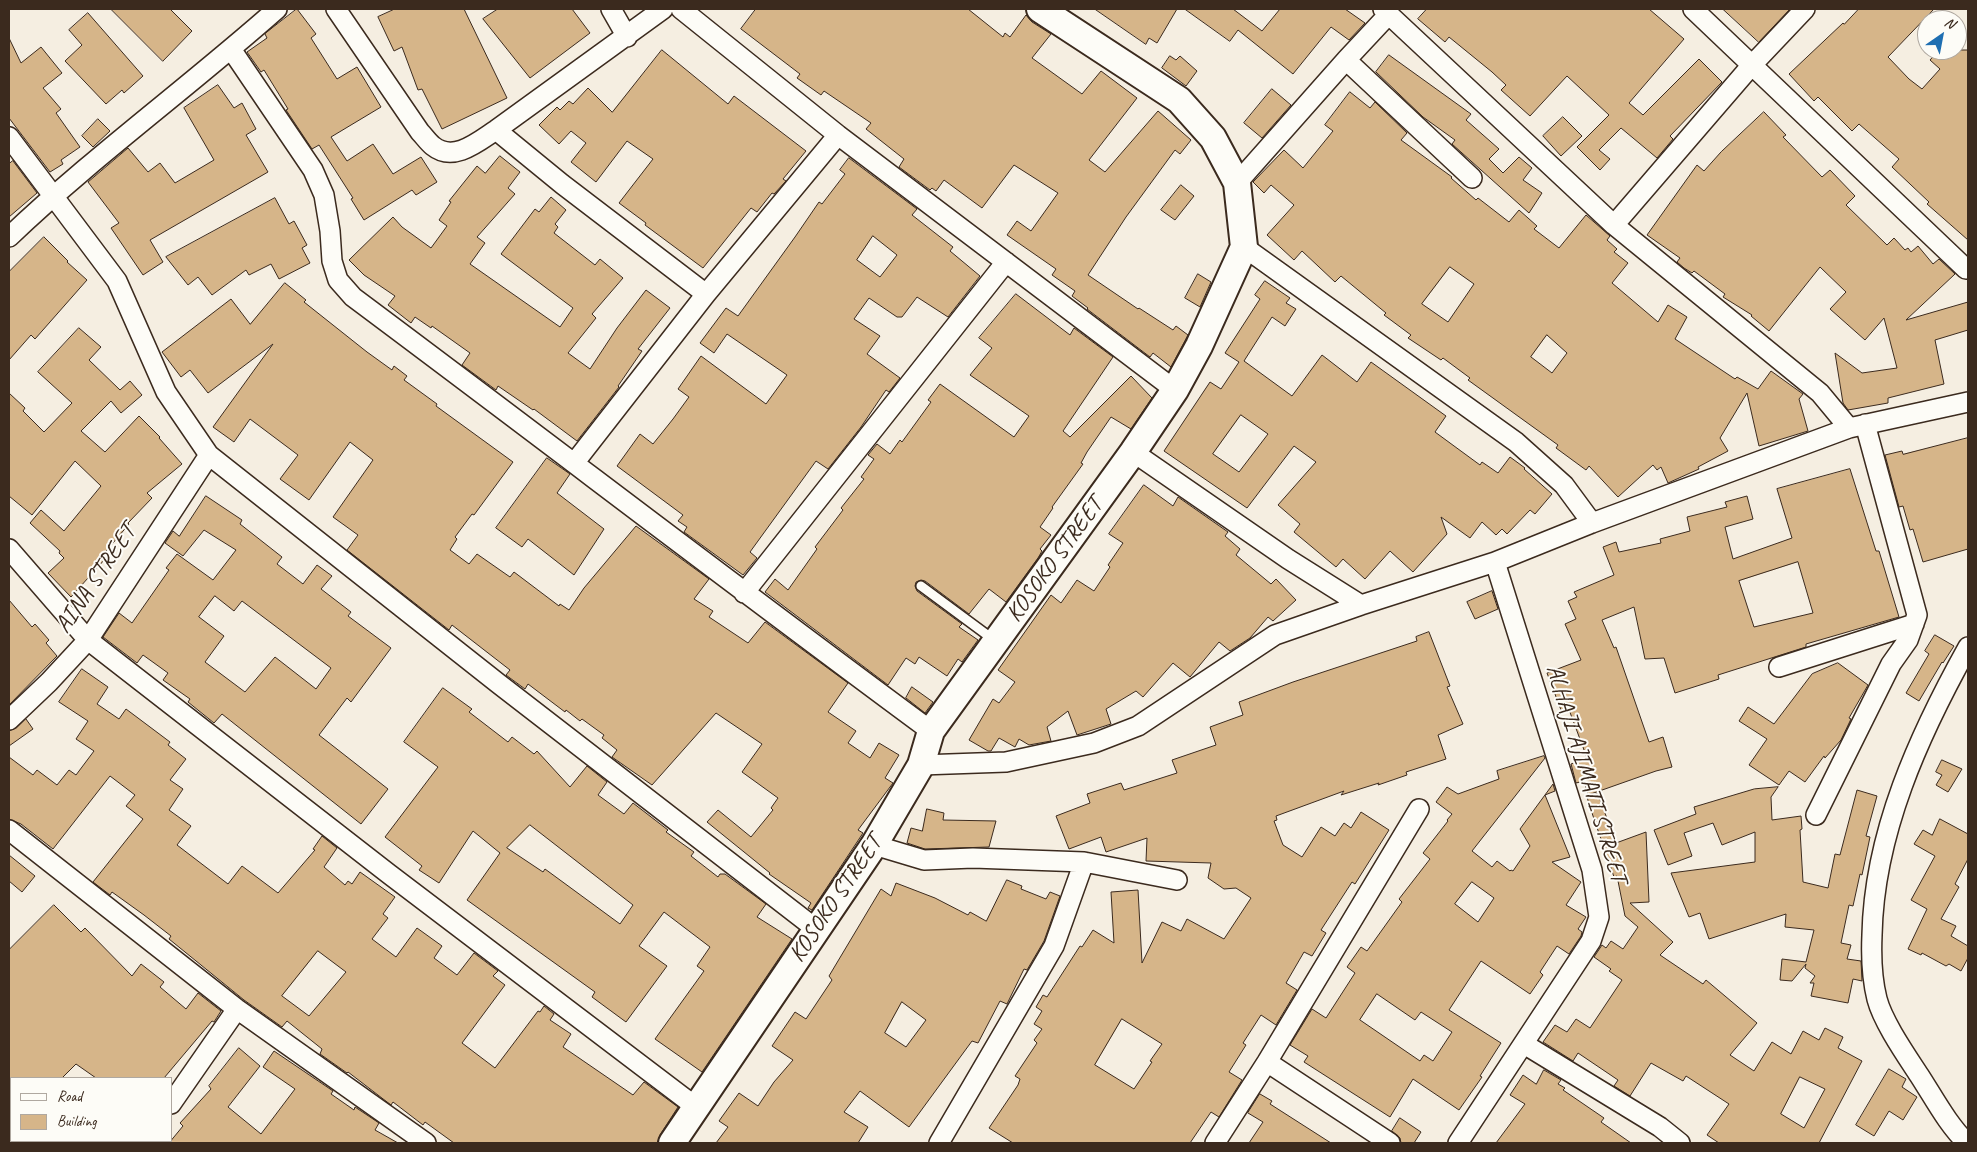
<!DOCTYPE html>
<html>
<head>
<meta charset="utf-8">
<style>
  body { margin:0 }
  #map { position:relative; width:1977px; height:1152px; overflow:hidden; background:#f5eee1; font-family:Caveat,sans-serif }
  canvas { display:block }
  .frame { position:absolute; inset:0; border:10px solid #3b2a1e; pointer-events:none }
  .legend { position:absolute; left:10px; top:1077px; width:162px; height:65px; box-sizing:border-box; background:#fdfcf7; border:1px solid #afa8a0; margin:0; padding:6px 9px; list-style:none; font-size:15px; color:#3b2a1e }
  .legend li { display:flex; align-items:center; gap:10px; height:25px }
  .legend b { width:25px; border:1px solid #afa8a0 }
  .north { position:absolute; left:1917px; top:10px; width:50px; height:50px; box-sizing:border-box; background:#fdfcf7; border:1px solid #afa8a0; border-radius:50%; rotate:33deg; font-size:14px; font-weight:700; line-height:20px; text-align:center; color:#3b2a1e }
  .north::after { content:''; display:block; margin:auto; width:18px; height:22px; background:#1f6fb2; clip-path:polygon(50% 0,100% 100%,50% 72%,0 100%) }
</style>
</head>
<body>
<div id="map">
<canvas width="1977" height="1152"></canvas>
<div class="frame"></div>
<ul class="legend">
<li><b style="height:6px;background:#fdfcf7"></b>Road</li>
<li><b style="height:14px;background:#d6b589"></b>Building</li>
</ul>
<div class="north">N</div>
</div>
<script>
const g = document.querySelector('canvas').getContext('2d');
g.lineJoin = 'round';
function fill(path, color) { g.fillStyle = color; g.fill(path, 'evenodd'); }
function stroke(path, color, width, dash) { g.strokeStyle = color; g.lineWidth = width; g.lineCap = dash ? 'butt' : 'round'; g.setLineDash(dash || []); g.stroke(path); }
function write(font, color, halo, rows, align = 'center') {
  g.font = font + ' Caveat,sans-serif'; g.lineWidth = 4; g.setLineDash([]); g.textBaseline = 'middle'; g.strokeStyle = halo; g.fillStyle = color; for (const [text, x, y, turn = 0] of rows) {
    g.save(); g.translate(x, y); g.rotate((+turn || 0) * Math.PI / 180); g.textAlign = isNaN(turn) ? turn : align; if (halo) g.strokeText(text, 0, 0); g.fillText(text, 0, 0); g.restore();
  }
}
const building = new Path2D(`
  M111 9H170L192 31 163 61Z
  M297 9 316 34 311 38 337 79 357 67 381 107 331 137 347 161 373 144 393 174 421 157 437 182 416 195 412 190 364 220 351 199 353 198 319 145 312 149 286 110 288 109 264 70 261 72 247 52 267 38 265 34Z
  M395 9H464L507 98 442 129 422 89 418 90 402 47 394 51 378 17Z
  M498 9H572L590 33 530 78 483 19Z
  M756 9H968L1003 37 1005 33 1010 37 1026 15 1032 22 1051 34 1032 58 1082 94 1101 71 1137 98 1089 160 1105 172 1158 111 1191 140 1180 154 1175 150 1126 217 1088 275 1138 309 1139 308 1173 330 1176 326 1188 335 1171 367 1153 353 1150 357 1087 309 1088 308 1072 296 1075 291 1052 275 1056 269 1007 235 1017 221 1031 231 1058 193 1014 165 982 208 944 180 936 191 932 188 930 190 899 167 904 159 866 129 871 123 824 91 821 95 797 78 800 74 741 29Z
  M1095 9H1177L1157 43 1149 38 1146 44Z
  M1185 9H1233L1262 31 1280 9H1345L1365 23 1349 40 1331 27 1293 74 1238 30 1230 41Z
  M1427 9H1649L1684 39 1629 103 1643 115 1699 59 1722 82 1670 136 1673 139 1657 158 1621 128 1599 150 1610 159 1600 170 1577 147 1609 115 1567 76 1530 116 1501 90 1506 85 1492 72 1449 37 1445 42 1418 19Z
  M1723 9H1790L1759 42Z
  M1859 9H1934L1888 57 1909 79 1922 89 1940 69 1930 60 1939 50H1968V240L1927 204 1929 202 1892 167 1899 159 1859 124 1852 131 1818 97 1814 101 1789 74 1843 23 1844 24Z
  M88 13 143 76 124 93 122 90 106 104 65 61 82 45 69 30Z
  M9 38 21 63 41 47 62 73 43 88 61 109 56 113 80 147 61 160 63 164 50 172 9 118Z
  M662 50 728 104 734 96 806 151 783 179 786 181 774 194 772 193 757 212 751 208 703 268 645 225 646 223 619 203 653 159 627 141 596 182 571 162 586 143 571 131 559 144 539 125 557 107 560 110 569 101 573 104 588 88 612 112Z
  M1389 55 1471 114 1466 120 1499 149 1489 159 1503 173 1519 157 1532 168 1523 180 1542 193 1529 213 1452 144 1455 140 1423 117 1376 72Z
  M1170 56 1176 60 1180 56 1197 71 1186 86 1162 68Z
  M218 85 234 108 242 103 256 129 246 135 268 172 150 240 163 262 143 275 111 228 119 223 88 182 128 148 148 172 160 163 175 183 214 160 184 108Z
  M1272 89 1291 105 1262 138 1244 123Z
  M1350 92 1370 108 1375 102 1407 133 1401 140 1452 177 1451 178 1476 200 1478 198 1509 222 1519 210 1537 226 1534 229 1559 248 1586 215 1610 236 1607 240 1617 249 1614 252 1628 263 1612 283 1658 322 1668 305 1687 317 1675 339 1735 379 1737 377 1758 389 1771 371 1803 394 1799 399 1808 431 1759 446 1747 393 1720 438 1728 451 1698 467 1699 469 1668 483 1661 467 1657 470 1653 465 1618 497 1589 466 1586 470 1556 448 1558 445 1468 380 1470 378 1443 358 1441 360 1408 338 1411 335 1384 315 1386 313 1341 276 1335 282 1302 251 1294 260 1267 235 1294 205 1271 185 1264 193 1253 182 1284 150 1303 168 1333 131 1325 125ZM1450 267 1474 284 1448 322 1422 304ZM1547 335 1567 353 1552 373 1531 357Z
  M1764 112 1786 135 1783 137 1822 177 1830 170 1855 196 1846 205 1887 245 1894 238 1905 250 1908 248 1911 252 1918 246 1933 264 1939 259 1955 274 1906 320 1968 302V330L1935 340 1944 384 1888 398V403L1848 410 1843 403 1835 353 1862 373 1897 368 1884 318 1865 340 1830 309 1846 292 1820 267 1769 331 1751 316 1752 315 1723 297 1725 294 1694 271 1692 273 1684 268 1677 262 1680 258 1647 235 1697 165 1704 171 1721 152Z
  M1563 117 1582 136 1561 156 1543 136Z
  M98 119 110 131 93 147 82 136Z
  M500 156 520 172 508 188 515 194 477 237 485 243 470 264 560 327 573 308 501 254 535 209 539 212 551 197 566 210 555 224 558 227 554 233 595 265 600 259 623 278 592 314 596 318 568 353 590 369 617 328 646 290 670 308 638 349 642 351 618 386 619 387 577 441 534 409 533 410 498 386 496 390 462 365 470 353 432 326 431 328 415 317 411 323 388 305 395 296 364 275 349 260 393 217 402 227 431 248 447 226 439 220 451 202 449 201 477 166 485 173Z
  M849 158 917 209 912 215 953 247 950 251 980 276 948 317 917 297 902 317H897L869 298 854 319 880 336 867 354 900 378 889 392 886 390 861 427 828 469 816 461 750 552 757 558 743 575 684 532 687 527 678 521 683 515 617 466 640 434 653 444 673 419 689 397 678 389 701 356 766 404 787 375 727 334 714 353 700 343 726 308 738 316 795 237 819 202 822 204 845 174 840 170ZM873 236 897 255 880 277 857 260Z
  M13 161 37 193 9 217V164Z
  M1181 185 1194 196 1175 220 1161 210Z
  M275 198 289 224 294 221 307 245 302 248 310 263 279 279 271 264 249 275 246 270 212 295 198 277 188 285 166 257Z
  M44 237 68 261 67 262 87 280 35 339 31 335 9 360V272Z
  M1198 274 1211 282 1200 307 1185 298Z
  M1265 281 1290 298 1286 303 1296 309 1285 326 1272 317 1244 361 1292 396 1322 355 1357 382 1371 362 1446 416 1435 432 1480 465 1482 462 1498 473 1510 457 1525 468 1524 469 1552 494 1535 514 1530 510 1507 534 1502 529 1496 535 1482 522 1470 538 1441 517 1447 534 1413 572 1390 551 1365 579 1343 559 1336 567 1294 532 1300 524 1278 505 1316 462 1294 446 1247 508 1164 451 1210 382 1221 389 1239 362 1225 353 1260 299 1255 295ZM1241 415 1268 434 1239 472 1213 454Z
  M285 283 306 300 304 302 367 352 392 370 394 366 407 376 404 380 437 404 436 406 513 462 474 515 472 514 455 537 457 539 450 550 469 564 477 554 510 577 514 572 559 606 560 604 569 610 584 588 636 526 709 579 694 599 713 611 709 617 748 643 765 622 848 683 828 712 856 731 848 743 870 758 879 743 899 755 885 778 893 783 858 830 863 833 812 910 808 908 811 903 769 874 770 873 707 822 718 810 751 837 773 810 771 808 778 798 742 772 762 744 716 713 652 785 612 757 617 750 602 738 604 735 582 719 580 721 566 710 565 712 528 684 525 689 510 678 506 675 510 670 452 625 449 630 347 550 358 535 333 517 373 460 350 442 309 500 280 479 298 455 250 419 234 442 213 427 273 344 208 393 190 370 181 377 162 352 231 299 250 324Z
  M1016 294 1070 335 1074 328 1113 357 1063 431 1070 437 1131 376 1152 398 1131 429 1111 417 1087 452 1081 463 1083 464 1052 507 1053 508 1040 527 1051 535 1040 549 1042 551 1038 558 1006 602 989 589 969 614 925 581 921 580 916 582 915 586 917 591 962 624 959 627 978 640 962 662 958 659 947 676 919 657 915 664 906 658 888 685 765 592 775 579 788 590 817 549 815 547 843 510 841 508 864 479 861 477 874 459 868 455 877 444 890 454 900 440 902 442 931 402 928 400 940 384 1014 437 1029 416 970 375 992 348 979 338Z
  M79 328 101 347 89 360 120 390 130 381 142 395 121 413 111 401 81 431 105 452 139 416 160 437 159 438 182 464 147 493 152 498 128 523 129 524 102 556 105 559 71 597 48 573 64 558 59 553 60 551 30 523 41 510 64 531 101 486 75 461 32 515 9 496V393L25 408 23 411 44 432 72 403 38 372Z
  M1968 438V549L1923 562 1913 529 1910 530 1903 506 1899 507 1885 455 1902 451 1903 454Z
  M547 458 570 474 557 493 604 529 574 575 528 539 522 547 496 528Z
  M1850 469 1876 551H1879L1899 617 1806 644V647L1718 675 1719 679 1675 693 1664 658 1645 659 1634 607 1602 620 1614 648 1616 647 1649 742 1663 737 1672 767 1656 771 1588 795 1584 781 1576 783 1571 764 1587 758 1568 707 1561 710 1547 673 1581 660 1565 624 1576 619 1568 601 1577 597 1574 592 1614 575 1603 547 1616 542 1619 552 1661 543 1660 539 1690 531 1687 517 1727 507 1725 502 1747 496 1753 519 1725 527 1733 559 1792 538 1777 489ZM1798 562 1813 613 1754 627 1739 581Z
  M1144 485 1173 506 1178 497 1228 532 1225 536 1240 549 1236 555 1271 584 1276 579 1296 600 1273 621 1268 617 1250 638 1230 651 1219 642 1190 677 1173 663 1143 697 1136 691 1106 709 1111 724 1077 735 1068 711 1047 727 1051 741 1029 745 1019 739 1015 747 999 738 991 751H988L969 740 993 699 999 703 1015 682 998 670 1051 595 1061 603 1077 580 1094 591 1110 567 1108 565 1123 543 1109 534Z
  M206 496 242 520 240 524 282 557 277 564 303 584 317 565 332 576 321 589 351 612 348 616 391 648 351 702 347 698 319 735 388 789 361 824 222 714 214 723 188 702 190 699 163 680 168 673 143 655 137 663 103 637 119 613 132 623 169 570 166 568 177 554 213 580 236 550 204 530 183 556 165 543 173 531 179 536ZM215 596 234 611 242 601 331 668 316 689 275 657 245 692 205 662 224 636 199 617Z
  M1492 591 1498 609 1475 619 1467 602Z
  M9 600 32 627 35 624 49 640 46 643 57 656 9 705Z
  M1429 632 1450 686 1447 687 1463 724 1438 735 1446 759 1406 772 1407 775 1378 785 1379 783 1341 795 1344 791 1276 816 1277 820 1274 821 1283 845 1302 857 1321 827 1335 836 1344 823 1351 828 1361 812 1389 830 1355 884 1352 882 1321 930 1326 933 1312 956 1304 952 1286 983 1297 990 1276 1025 1261 1015 1243 1043 1246 1045 1229 1072 1242 1080 1219 1117 1211 1112 1190 1143H1013L989 1128 1018 1085 1020 1079 1015 1076 1037 1043 1034 1040 1042 1029 1034 1024 1042 1011 1036 1007 1043 995 1047 997 1080 946 1082 947 1093 930 1114 943 1111 892 1138 890 1142 963 1162 922 1181 931 1187 919 1224 939 1251 898 1236 888 1224 889 1208 878 1211 863 1146 861 1147 838 1106 852 1101 837 1069 849 1056 816 1090 803 1087 794 1121 783 1124 790 1177 773 1172 760 1216 745 1210 727 1243 715 1239 702 1293 682 1417 641 1416 637ZM1122 1019 1162 1044 1150 1061 1152 1062 1134 1089 1095 1065Z
  M1935 635 1954 646 1943 663 1942 662 1919 701 1906 693 1929 654 1925 651Z
  M1838 663 1868 685 1849 718 1851 719 1841 740 1825 758 1824 756 1805 782 1789 771 1779 785 1749 765 1767 739 1739 721 1748 707 1774 724 1812 674Z
  M82 669 108 687 97 704 119 719 126 709 170 742 168 745 186 759 170 780 183 789 169 810 191 826 177 845 228 884 242 866 278 893 315 850 313 849 322 836 337 848 324 867 345 885 348 881 352 884 360 872 395 897 383 914 388 918 372 939 396 957 417 928 442 946 434 958 457 975 474 953 498 971 493 976 505 985 462 1043 495 1068 538 1011 540 1012 544 1006 554 1014 550 1020 571 1034 563 1047 633 1095 644 1082 678 1107 660 1135 657 1143H454L425 1122 423 1125 393 1102 391 1105 348 1072 347 1073 320 1054 322 1049 287 1021 282 1027 244 1000 169 939 171 936 144 915 112 892 110 895 93 882 143 819 126 806 135 795 110 776 53 849 21 824 9 819V757L33 775 37 770 57 785 69 770 76 775 94 751 76 739 88 721 59 702ZM318 951 346 972 309 1016 282 996Z
  M912 687 933 702 925 713 906 698Z
  M443 688 472 709 469 712 508 742 512 737 534 754 537 751 570 787 587 766 607 782 598 795 624 814 633 803 668 830 666 832 694 852 691 856 718 877 720 874H725L766 904 757 917 792 939 702 1072 655 1039 704 971 697 966 710 947 664 912 639 946 667 966 626 1022 592 997 595 992 467 900 500 853 473 831 439 883 419 870 422 866 385 837 438 767 404 742ZM530 825 633 905 620 924 545 869 543 872 507 848Z
  M26 719 33 729 9 746V731L16 728Z
  M1544 756 1545 758 1472 851 1492 867 1497 861 1510 871 1511 870 1513 871 1530 846 1520 829 1553 784 1555 791 1545 795 1570 857 1552 862 1581 882 1566 905 1586 917 1578 929 1582 932 1581 936 1569 954 1557 946 1540 972 1543 975 1530 994 1481 961 1449 1010 1501 1043 1480 1076 1482 1077 1459 1110 1413 1079 1390 1117 1304 1062 1308 1056 1290 1045 1312 1009 1326 1018 1355 973 1347 967 1361 947 1367 951 1402 902 1399 899 1430 859 1423 853 1448 821 1447 820 1452 814 1436 802 1447 787 1458 794 1499 779 1497 771ZM1472 882 1494 898 1478 922 1455 904ZM1377 994 1415 1020 1421 1012 1452 1032 1433 1061 1424 1055 1420 1061 1360 1020Z
  M1942 760 1962 769 1948 792 1936 785 1942 775 1936 772Z
  M1778 787 1771 797 1772 820 1801 816 1802 829 1800 830 1803 882 1828 888 1835 854 1840 855 1857 790 1877 796 1866 836 1870 837 1862 875 1860 874 1853 906 1849 905 1841 943 1851 945 1847 959 1861 961 1862 981 1853 979 1848 1003 1811 996 1814 983H1810L1815 976 1805 968 1806 964 1792 981 1780 980 1782 959 1806 962 1814 930 1785 927 1786 914 1709 939 1700 913 1689 917 1671 873 1755 862V832L1722 845 1713 823 1684 833 1692 856 1668 865 1654 830 1696 814 1694 807 1754 789Z
  M1598 794 1616 843 1646 832 1649 902 1630 903 1673 942 1660 955 1703 984 1706 980 1757 1023 1730 1055 1754 1071 1772 1042 1791 1054 1803 1031 1819 1040 1825 1028 1843 1037 1838 1048 1862 1061 1819 1143H1719L1707 1135 1729 1104 1686 1076 1683 1081 1651 1063 1630 1096 1614 1086 1618 1080 1578 1053 1573 1061 1543 1042 1555 1025 1567 1032 1576 1019 1590 1028 1622 980 1609 971 1611 969 1594 957 1602 945 1606 948 1611 941 1623 949 1638 927 1625 916 1617 876 1614 877 1592 813 1587 797ZM1800 1077 1825 1089 1804 1128 1781 1114Z
  M927 809 944 813 943 820 996 821 989 847 925 849 907 843 911 828 922 831Z
  M1940 819 1968 834V859L1955 884 1959 887 1941 919 1956 926 1951 936 1968 946V958L1961 971 1949 964 1946 966 1922 953 1921 955 1908 949 1927 909 1911 900 1935 856 1914 844 1923 830 1932 835Z
  M9 855 35 876 22 892 9 881Z
  M1007 880 1022 886 1021 889 1046 899 1050 892 1060 896 1044 941 1027 970 1024 969 1007 1004 1000 1001 978 1043 972 1041 909 1127 860 1091 844 1112 868 1127 858 1143H716L728 1127 719 1121 739 1093 758 1106 774 1082 793 1060 772 1046 795 1012 806 1019 832 980 829 976 881 889 891 896 896 883 935 898 968 915 970 912 986 921ZM902 1002 926 1020 906 1047 885 1033Z
  M54 905 81 932 85 928 132 976 141 964 164 982 160 987 186 1009 198 993 221 1011 214 1022 212 1021 164 1078H96L76 1064 62 1078H9V950Z
  M239 1048 260 1066 228 1107 261 1134 295 1089 263 1067 274 1051 333 1091 331 1094 354 1110 355 1107 379 1123 375 1130 398 1143H169L183 1126 180 1123 211 1089 209 1086Z
  M1889 1069 1906 1079 1902 1087 1917 1097 1903 1120 1889 1111 1874 1136 1856 1125Z
  M1544 1070 1561 1080 1558 1084 1565 1088 1563 1090 1604 1118 1601 1122 1631 1143H1496L1525 1104 1510 1095 1523 1075 1536 1084Z
  M1260 1094 1272 1101 1270 1104 1331 1143H1249L1263 1122 1248 1113Z
  M1400 1118 1421 1132 1414 1143H1401L1400 1138 1392 1131Z`);
const lane = new Path2D(`
  M921 586 994 640`);
const street = new Path2D(`
  M336 9 420 132C424 136 428 142 433 146 454 163 479 141 496 130L663 9
  M611 9 627 37
  M681 9 838 135 1175 390
  M1383 9 1614 225 1820 393 1849 428
  M1693 9 1966 269
  M231 49 313 170 324 195 330 231 332 261 338 280 353 297C546 441 737 588 931 731
  M1346 60 1472 178
  M496 130 562 184 706 294
  M9 137 117 281 166 392 209 455 499 684 816 929
  M1237 183 1346 60 1389 14
  M1614 225 1751 66 1805 9
  M9 237C94 156 189 87 277 9
  M1244 247 1516 442 1564 485 1592 523
  M1133 452 1288 559 1361 605
  M575 462 706 294 838 135
  M9 549 88 640 389 874 696 1107
  M744 593 1006 262
  M1779 667 1914 624
  M9 720 49 682 88 640 209 455
  M921 765 1006 762 1094 743 1138 726 1275 635 1361 605 1495 562 1592 523 1849 428 1968 402
  M1816 815 1891 664 1908 640 1917 615 1865 424
  M9 830 237 1009 426 1143
  M874 845 924 860 973 858 1084 862 1177 880
  M1524 1044 1660 1127 1680 1143
  M1267 1062 1390 1143
  M171 1104 237 1009
  M144 1143 146 1141
  M939 1143 1054 946 1084 862
  M1215 1143 1267 1062 1419 809
  M1458 1143 1591 941 1599 917 1592 870 1495 562
  M1967 1143C1948 1125 1934 1098 1919 1075 1906 1055 1883 1022 1877 999 1872 979 1871 957 1872 935 1874 833 1919 735 1968 647`);
const secondary = new Path2D(`
  M672 1143 874 845 921 765 931 731 1133 452 1175 390 1199 346 1244 247 1237 183 1213 138 1179 100 1040 9`);
const streetNames = [
  ["KOSOKO STREET",1055,560,-54],
  ["AINA STREET",96,579,-56],
  ["ALHAJI AJIMATI STREET",1586,774,73],
  ["KOSOKO STREET",836,899,-56]
];
fill(building, '#d6b589');
stroke(building, '#3b2a1e', 1);
stroke(lane, '#3b2a1e', 12);
stroke(street, '#3b2a1e', 22);
stroke(secondary, '#3b2a1e', 30);
stroke(lane, '#fdfcf7', 9);
stroke(street, '#fdfcf7', 19);
stroke(secondary, '#fdfcf7', 26);
write('24px', '#3b2a1e', '#fdfcf7', streetNames);
</script>
</body>
</html>
